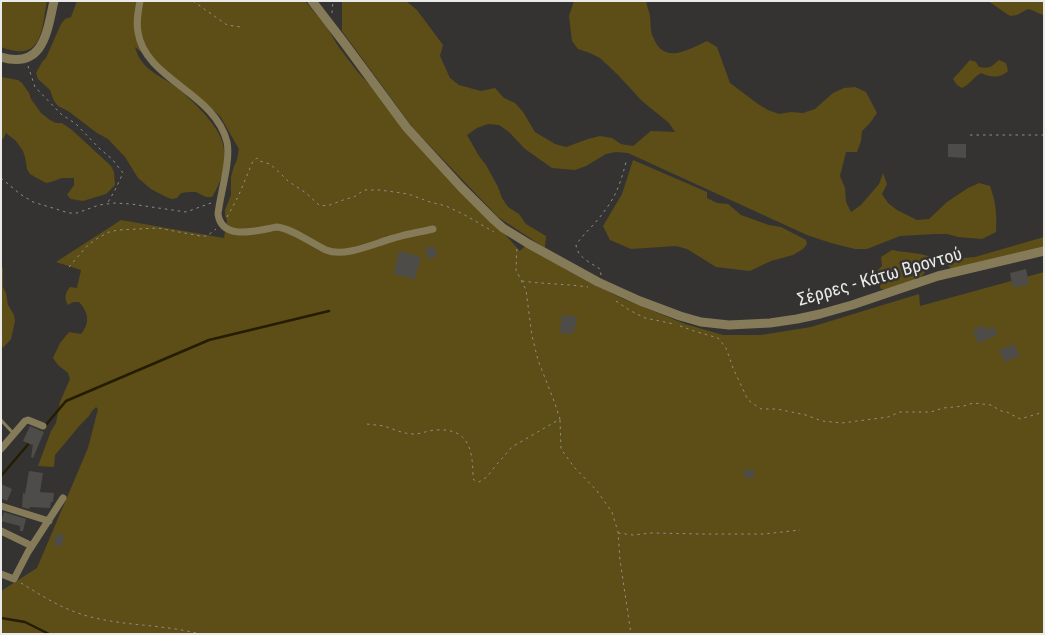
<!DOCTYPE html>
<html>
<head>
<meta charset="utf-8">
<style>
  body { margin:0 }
  #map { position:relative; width:1045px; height:635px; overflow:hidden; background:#343331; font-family:"Roboto Condensed",sans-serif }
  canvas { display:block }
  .frame { position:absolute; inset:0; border:2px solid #eaeae8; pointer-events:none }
</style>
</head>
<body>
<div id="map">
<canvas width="1045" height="635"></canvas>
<div class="frame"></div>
</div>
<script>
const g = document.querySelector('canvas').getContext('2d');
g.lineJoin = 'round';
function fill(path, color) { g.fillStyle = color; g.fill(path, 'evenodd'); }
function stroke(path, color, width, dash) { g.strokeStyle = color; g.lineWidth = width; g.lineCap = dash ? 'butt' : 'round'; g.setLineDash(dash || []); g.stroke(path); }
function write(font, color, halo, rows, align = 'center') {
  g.font = font + ' "Roboto Condensed",sans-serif'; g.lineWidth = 5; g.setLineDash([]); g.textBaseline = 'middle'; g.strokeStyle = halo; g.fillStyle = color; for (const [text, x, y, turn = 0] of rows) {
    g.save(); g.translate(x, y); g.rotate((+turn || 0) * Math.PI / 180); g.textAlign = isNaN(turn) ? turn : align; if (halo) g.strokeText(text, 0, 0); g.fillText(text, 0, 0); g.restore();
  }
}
const green = new Path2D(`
  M1 1H47C41 31 43 63 1 47Z
  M77 1H305L326 26 338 46 357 71 520 251 525 246 583 279 621 298 685 324 723 335H761L811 327 919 294 920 306 1044 272V634H1V591L37 568 88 448 98 409 96 407 92 411 89 416 81 424 55 455 54 467 38 466 51 431 56 423 60 402 70 379 68 373 58 365 53 358 60 343 69 332 81 334C90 323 89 313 79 302H73L68 305C64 298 65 293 70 287L77 288 81 270 56 262 121 220 224 238 227 220 225 216V210L231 195V177L234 166 237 160 239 149 220 116 135 47C140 67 156 74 172 84 188 96 216 122 222 141 228 159 222 182 212 197H206L196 192H189L181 193 177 198 172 199 166 197 151 189 138 178 125 157 108 139 97 133 68 111 58 106 54 101 50 90 38 79 36 73 42 62 46 58 61 24 65 19 71 17Z
  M342 1H406L417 10 443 45 440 56 450 78 459 85 481 91 495 88 504 98 515 103 523 112 535 132 555 144 566 147 588 139 600 136 612 138 621 144 633 146 651 131 675 132 669 123 642 101 617 74 600 58 590 53 578 49 572 41 569 16 574 1H646C647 6 649 11 650 16 651 24 650 33 654 39 665 65 689 49 707 41L717 47 730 83 758 104 768 110 779 114 791 112 803 113 815 109 833 93 844 88 855 87 866 92 877 113 870 123 862 131 861 141 857 152H846L840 176 845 188 846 202 851 212 861 205 879 184 883 173 887 184 882 194 888 203 897 210 917 220 929 219 947 202 968 188 979 183 990 186C996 202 997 216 996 232L982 239 958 237 947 234H935L900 236 867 249H855L831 243 807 235 628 153 616 152 606 154 586 166 575 170 552 168 525 149 509 132 499 125 488 124 477 128 467 135 479 156 486 165 498 187 502 198 508 207 519 214 526 224 546 236 545 248 498 217 413 128 342 31Z
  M988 1H1044V15C1038 14 1034 10 1028 9L1017 15 1010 16Z
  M970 60 976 62 979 67C990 69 991 67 999 60L1006 63 1008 71C1000 79 990 77 981 73 973 77 971 84 962 88L957 85 953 79Z
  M1 77 18 80 22 83 29 93 31 99 41 113 50 120 56 123H62L72 130 111 166 114 172 115 185 106 194 83 201 71 199 67 195 74 185V178H62L51 182 46 183 35 177 30 174 27 169 25 157 23 151 16 141 6 133 3 139 1 140Z
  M633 160 707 192V198L717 203 728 204 741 215 769 225 781 227 806 240 807 244 803 249 793 255 771 261 750 271 716 267 687 249 676 246 631 249 610 240 603 226 622 194Z
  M1044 237V249L953 270 942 260 975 257Z
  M892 250C906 253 918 252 931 257L932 264 920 278 888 289H881L874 274 882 266 881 257Z
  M1 266 3 268V287L6 293 8 305 14 315 15 321 11 339 3 348 1 342Z`);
const stream = new Path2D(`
  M45 426 66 401 209 340 329 311
  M1 476 31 441
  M1 618 25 622 49 634`);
const building = new Path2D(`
  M948 144H966V158L948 157Z
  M434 246 437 256 428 259 425 248Z
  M399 251 421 257 415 279 394 274Z
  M1026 269 1029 284 1013 288 1010 273Z
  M562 315 577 317 576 327H574L573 334 560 333Z
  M984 325 986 330 994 327 997 335 978 343 973 330Z
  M1015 344 1019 356 1004 362 999 350Z
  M30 426 44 432 33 458 31 457 33 444 32 445 23 441Z
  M745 469 755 471 753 478 743 477Z
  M29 471 43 473 40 492 54 493 53 502H51L50 508 30 507 29 509 22 507 23 493 25 494Z
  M1 484 12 489 7 501 1 498Z
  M4 512 26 519 23 531H20V526L1 521Z
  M56 534 64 535 62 546 54 545Z`);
const path = new Path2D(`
  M193 1 227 25 241 27
  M332 13 333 1
  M28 66 35 87 61 114 76 124 100 149 112 159 123 173 115 190 107 204
  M970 135H1044
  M1 178 20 194 33 202 69 213H77L99 205 115 203 131 204 186 212 211 203
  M227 217 238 197 253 161 257 158 260 161 270 164 281 174 288 181 306 193 319 205 327 206 346 199 354 197 364 190H380L408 194 430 202 446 206 463 214 494 232
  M69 267 87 246 98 238 109 232 118 230 158 228 200 236H207L216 229
  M601 275 600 269C591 263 577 257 576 245 581 237 588 231 594 224 613 202 619 190 626 162
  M522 281C544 284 566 284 588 287
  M616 301 629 310 645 318 674 324
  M680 326 694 331 718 338 726 348 733 368 748 400 761 409H777L806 415 822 421 842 423 888 417 900 412H931L943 408 964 406 973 403 991 405 1001 411 1007 412 1020 419 1044 412
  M560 420 561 449 574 467 597 491 612 512 618 532 620 560 631 634
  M367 424C374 425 381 425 387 427 396 430 404 434 414 434 421 434 429 430 437 430 470 428 473 452 473 479L474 480 479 482 487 477 497 464 512 447 560 419 554 401 538 360 532 336 526 290 516 270 517 246
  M618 533 633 535 652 533 701 534H764L800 530
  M21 583C39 594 56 605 75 612 115 627 159 623 200 634`);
const service = new Path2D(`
  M1 420 14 434`);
const minor = new Path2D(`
  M140 1C138 12 136 21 138 32 145 80 215 92 227 142 231 161 220 194 218 214 222 242 258 230 277 227 293 229 311 243 326 250 345 258 375 243 394 238 407 234 420 232 433 229
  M1 449 25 421 28 420 43 426
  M1 506 49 521
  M1 531 32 546
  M1 574 14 579 28 552 63 498`);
const tertiary = new Path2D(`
  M312 1 342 40 407 128 461 187 494 220 503 228 529 244 598 282 640 301 680 316 701 322 729 325 770 323 797 319 820 314 852 305 938 276 1044 251
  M1 57C44 70 47 31 54 1`);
const streetNames = [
  ["Σέρρες - Κάτω Βροντού",880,278,-16]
];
fill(green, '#5d4e17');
stroke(stream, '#251d01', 2.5);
fill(building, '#4d4c49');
stroke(path, '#8e8e8c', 1, [2.5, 4]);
stroke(service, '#867b59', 3);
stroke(minor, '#867b59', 7);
stroke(tertiary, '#867b59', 9);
write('18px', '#eaeae8', '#343331', streetNames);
</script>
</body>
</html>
